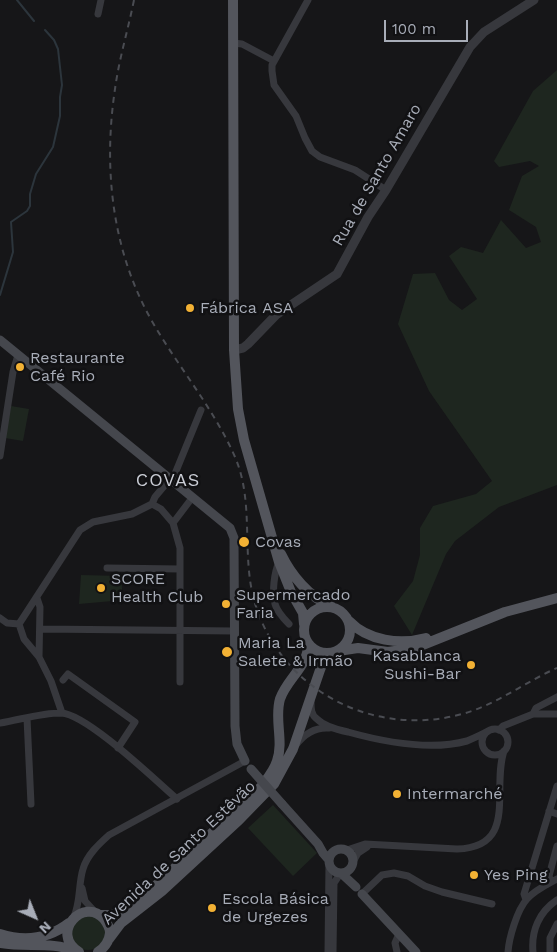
<!DOCTYPE html>
<html>
<head>
<meta charset="utf-8">
<style>
  body { margin:0 }
  #map { position:relative; width:557px; height:952px; overflow:hidden; background:#161618; font-family:"Work Sans",sans-serif }
  canvas { display:block }
  .north { position:absolute; left:10px; top:892px; width:50px; height:50px; -webkit-text-stroke:4px #111113; paint-order:stroke; rotate:136deg; font-size:14px; font-weight:700; line-height:20px; text-align:center; color:#a8adb8 }
  .north::after { content:''; display:block; margin:auto; width:18px; height:22px; background:#a8adb8; clip-path:polygon(50% 0,100% 100%,50% 72%,0 100%) }
  .scale { position:absolute; left:384px; top:20px; width:84px; height:22px; box-sizing:border-box; border:2px solid #a8adb8; border-top:0; padding-left:6px; font-size:15px; line-height:18px; white-space:nowrap; color:#a8adb8; -webkit-text-stroke:4px #111113; paint-order:stroke }
</style>
</head>
<body>
<div id="map">
<canvas width="557" height="952"></canvas>
<div class="north">N</div>
<div class="scale">100 m</div>
</div>
<script>
const g = document.querySelector('canvas').getContext('2d');
g.lineJoin = 'round';
function fill(path, color) { g.fillStyle = color; g.fill(path, 'evenodd'); }
function stroke(path, color, width, dash) { g.strokeStyle = color; g.lineWidth = width; g.lineCap = dash ? 'butt' : 'round'; g.setLineDash(dash || []); g.stroke(path); }
function write(font, color, halo, rows, align = 'center') {
  g.font = font + ' "Work Sans",sans-serif'; g.lineWidth = 5; g.setLineDash([]); g.textBaseline = 'middle'; g.strokeStyle = halo; g.fillStyle = color; for (const [text, x, y, turn = 0] of rows) {
    g.save(); g.translate(x, y); g.rotate((+turn || 0) * Math.PI / 180); g.textAlign = isNaN(turn) ? turn : align; if (halo) g.strokeText(text, 0, 0); g.fillText(text, 0, 0); g.restore();
  }
}
const green = new Path2D(`
  M557 70V485L499 507 455 541 446 554 412 635 394 606 413 581 420 555V528L433 506 476 494 492 481 429 391 398 324 413 274 435 273 449 300 462 310 477 299 449 256 461 247 483 253 501 220 526 248 541 242 536 227 509 210 522 176 539 166 530 161 499 167 494 161 533 91Z
  M11 406 29 409 23 441 5 438Z
  M81 575 121 576 123 600 79 604Z
  M273 805 317 853 293 876 248 828Z
  M71 933a17 17 0 1 1 34 0a17 17 0 1 1-34 0Z`);
const stream = new Path2D(`
  M17 0 34 21
  M0 295 13 252 11 222 27 211 30 206V194L36 174 53 147 60 116V97L62 85 58 49 54 40 45 30`);
const minor = new Path2D(`
  M308 0 272 65V71L274 85 296 116 305 138 312 151 320 157 355 170 386 190
  M98 14 101 0
  M233 43 242 44 274 61
  M0 456 13 372 18 355
  M172 481 201 410
  M152 504 161 509 173 523 180 548V682
  M152 504 155 497 170 479
  M173 523 192 498
  M279 562C274 573 272 592 275 604 277 611 284 619 289 624
  M107 568 180 569
  M37 598 40 607 39 657
  M0 618 7 623 19 624
  M19 624 80 530 93 522 132 514 152 504
  M19 624 24 639 39 657 51 681 62 713
  M41 629 234 631
  M63 680 68 674 135 722 118 748
  M311 702C311 708 311 715 317 719 325 727 338 730 348 732 384 742 430 751 467 741 474 738 481 735 488 731
  M533 714 536 708 557 697
  M27 718 31 804
  M0 723C19 720 41 713 61 713 87 714 155 780 177 799
  M482 742a13 13 0 1 1 26 0a13 13 0 1 1-26 0Z
  M499 730 503 726 533 714H557
  M296 745C305 733 315 727 329 728
  M549 811 557 814
  M347 850 365 844 457 849C519 847 491 789 504 751
  M354 860 358 853 367 847
  M551 882 549 876 557 846
  M82 888 85 901 96 913
  M362 894 382 875 394 873 408 876 425 886 442 892 492 904
  M526 900 524 894 557 786
  M73 919C81 903 78 885 83 869 87 855 99 844 109 835L245 761
  M328 952 329 863
  M333 952 334 883 340 874
  M397 952 395 943 399 934
  M508 952C509 938 517 910 527 899 535 890 546 885 557 879
  M533 952C531 931 539 912 557 900
  M550 952V938L557 924`);
const tertiary = new Path2D(`
  M234 350 243 348 248 344 276 315 337 274 368 217 386 190 470 47 484 32 534 0`);
const secondary = new Path2D(`
  M0 340 230 528 234 538 235 726 237 744 245 761
  M282 804 318 844 323 853 329 860
  M329 861a12 12 0 1 1 24 0a12 12 0 1 1-24 0Z
  M342 874 356 887
  M362 894 416 952`);
const primary = new Path2D(`
  M233 0 234 350 238 409 244 440 279 562 291 592 303 613 304 624
  M281 554C291 575 309 597 331 606
  M304 630a23 23 0 1 1 46 0a23 23 0 1 1-46 0Z
  M349 621C368 641 400 645 426 638
  M338 651 358 648 388 652 415 648 505 612 557 598
  M100 915H111L121 912 148 893 261 787C267 779 274 771 277 761 284 741 274 719 280 699 287 679 309 665 308 644
  M0 934C25 942 48 939 69 923
  M109 939 121 923 162 891 239 820 274 784 293 749 320 670 323 662 330 654
  M0 943C25 948 52 941 75 951
  M79 952C49 933 84 896 104 919 107 923 110 928 110 933 109 942 104 948 98 952`);
const rail = new Path2D(`
  M134 0C128 30 119 59 115 89 103 169 112 252 153 323 179 368 214 409 235 457 254 501 242 550 253 596 276 688 372 739 462 714 496 705 525 682 557 668`);
const secondaryBridge = new Path2D(`
  M251 769 282 804`);
const markers = [
  [190,308,5,"#f2b134"],
  [20,367,5,"#f2b134"],
  [244,542,6,"#f2b134"],
  [101,588,5,"#f2b134"],
  [226,604,5,"#f2b134"],
  [227,652,6,"#f2b134"],
  [471,665,5,"#f2b134"],
  [397,794,5,"#f2b134"],
  [474,875,5,"#f2b134"],
  [212,908,5,"#f2b134"]
];
const streetNames = [
  ["Rua de Santo Amaro",377,175,-60],
  ["Avenida de Santo Estêvão",179,853,-43]
];
const poiNames = [
  ["Fábrica ASA",200,308],
  ["Restaurante",30,358],
  ["Café Rio",30,376],
  ["Covas",255,542],
  ["SCORE",111,579],
  ["Health Club",111,597],
  ["Supermercado",236,595],
  ["Faria",236,613],
  ["Maria La",238,643],
  ["Salete & Irmão",238,661],
  ["Kasablanca",461,656,"right"],
  ["Sushi-Bar",461,674,"right"],
  ["Intermarché",407,794],
  ["Yes Ping",484,875],
  ["Escola Básica",222,899],
  ["de Urgezes",222,917]
];
const neighbourhoodNames = [
  ["COVAS",168,481]
];
fill(green, '#1e261f');
stroke(stream, '#2c353c', 2);
stroke(minor, '#37383d', 7);
stroke(tertiary, '#37383d', 9);
stroke(secondary, '#45474d', 9);
stroke(primary, '#53555c', 10);
stroke(rail, '#4a4c52', 2, [6, 5]);
stroke(secondaryBridge, '#45474d', 9);
for (const [x, y, r, color] of markers) { const dot = new Path2D(); dot.arc(x, y, r, 0, 2 * Math.PI); g.fillStyle = color; g.fill(dot); stroke(dot, '#111113', 2); }
write('16px', '#a8adb8', '#111113', streetNames);
write('16px', '#a8adb8', '#111113', poiNames, 'left');
g.letterSpacing = '1px';
write('18px', '#c9ccd4', '#111113', neighbourhoodNames);
g.letterSpacing = '0px';
</script>
</body>
</html>
